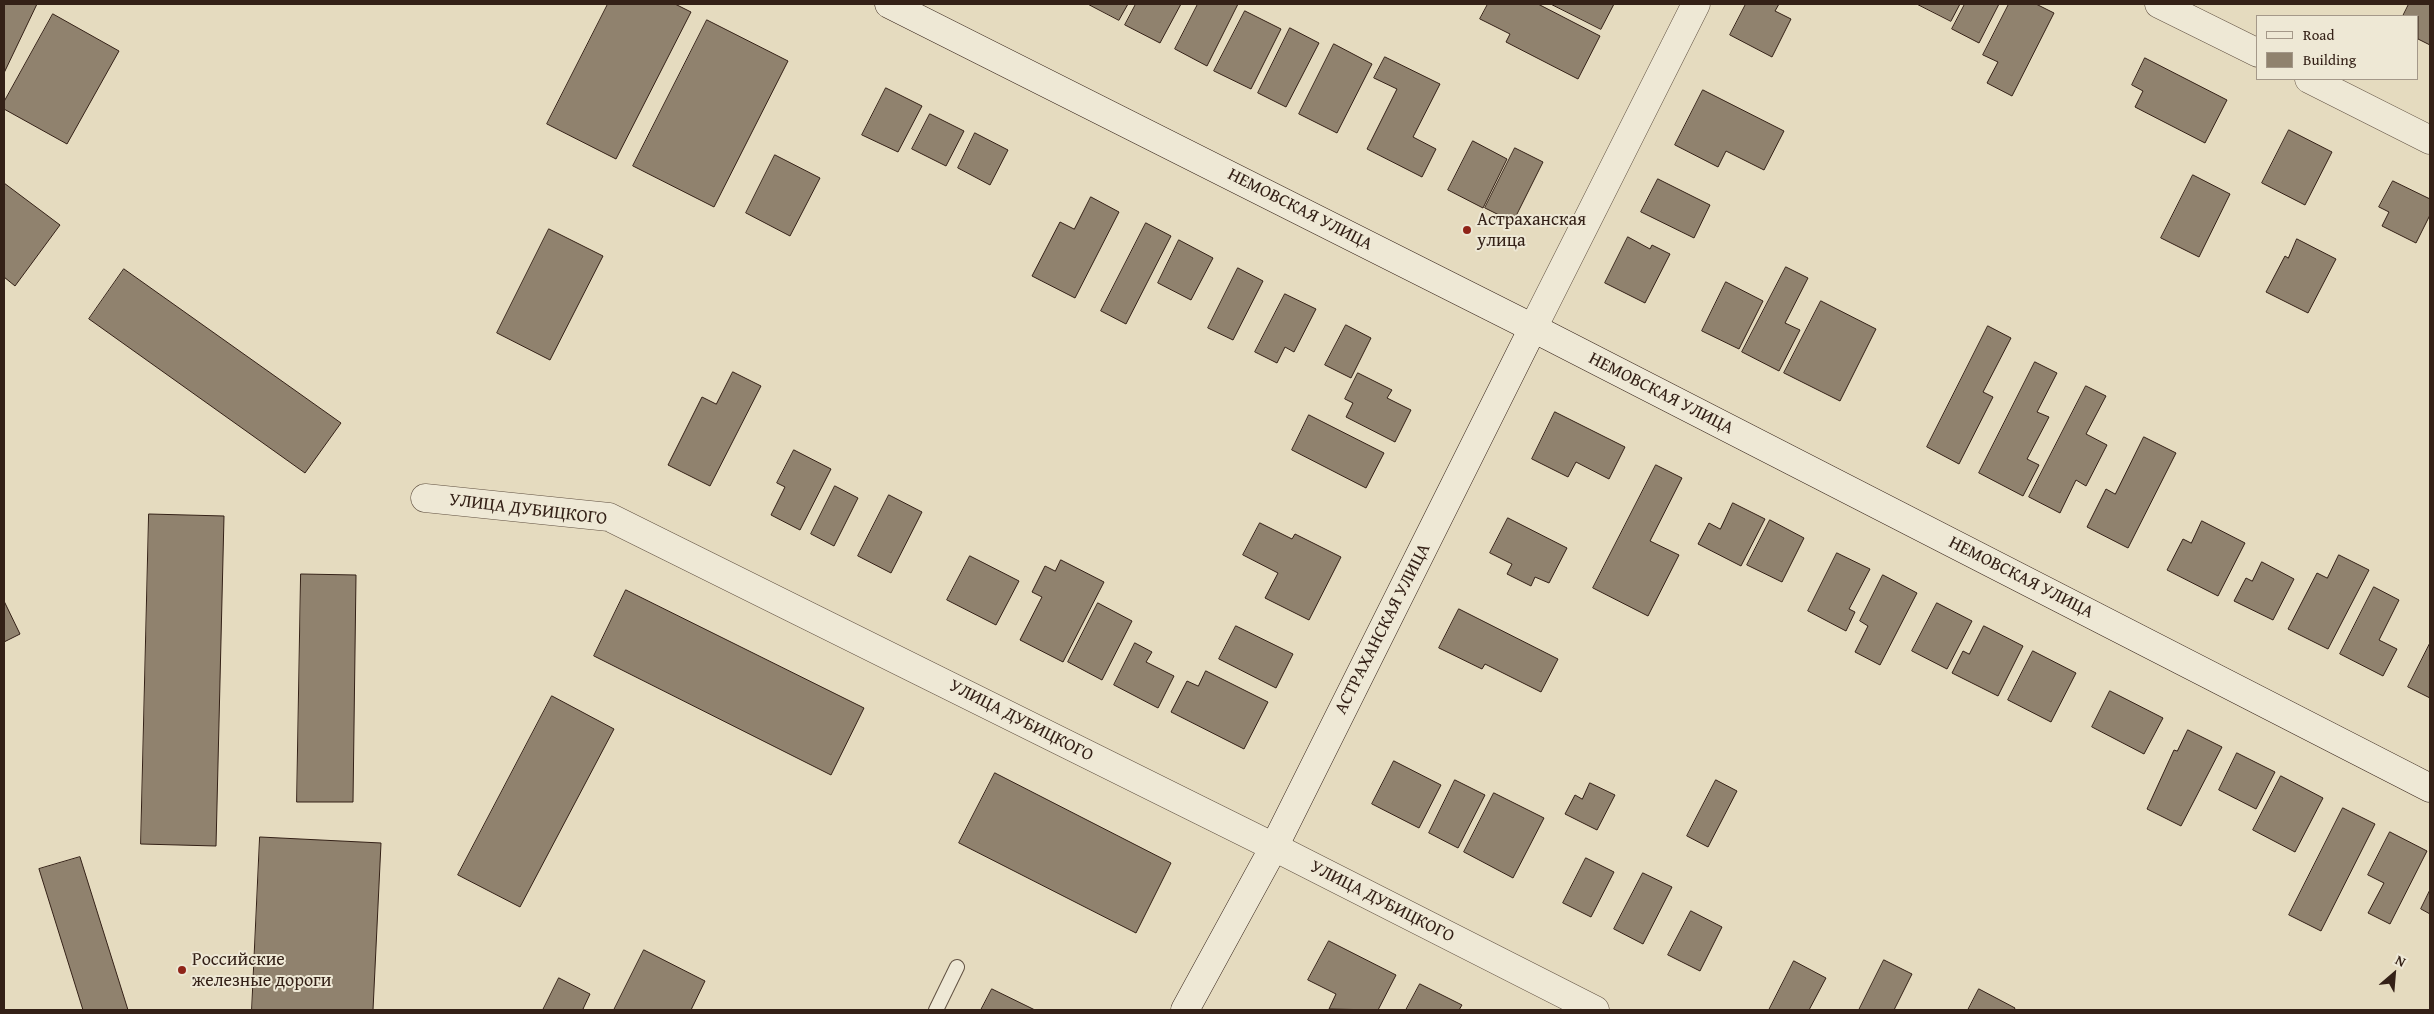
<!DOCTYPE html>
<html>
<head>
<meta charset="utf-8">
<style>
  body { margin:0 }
  #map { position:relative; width:2434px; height:1014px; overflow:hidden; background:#e5dbbf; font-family:"Gentium Book Plus",serif }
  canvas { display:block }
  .frame { position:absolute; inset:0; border:5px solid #342117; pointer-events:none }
  .legend { position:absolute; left:2256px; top:15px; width:162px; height:65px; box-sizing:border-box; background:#eee8d5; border:1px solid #a49889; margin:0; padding:6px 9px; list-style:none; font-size:15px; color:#342117 }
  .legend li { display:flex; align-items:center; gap:10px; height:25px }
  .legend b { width:25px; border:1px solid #a49889 }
  .north { position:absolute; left:2369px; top:949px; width:50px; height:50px; -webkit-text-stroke:4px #eee8d5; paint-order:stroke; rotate:27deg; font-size:14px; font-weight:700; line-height:20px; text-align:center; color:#342117 }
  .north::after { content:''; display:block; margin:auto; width:18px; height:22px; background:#342117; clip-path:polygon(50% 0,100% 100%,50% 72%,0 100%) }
</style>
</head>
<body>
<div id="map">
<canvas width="2434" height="1014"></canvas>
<div class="frame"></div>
<ul class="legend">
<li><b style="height:6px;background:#eee8d5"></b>Road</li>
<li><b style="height:14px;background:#90826e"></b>Building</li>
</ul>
<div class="north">N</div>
</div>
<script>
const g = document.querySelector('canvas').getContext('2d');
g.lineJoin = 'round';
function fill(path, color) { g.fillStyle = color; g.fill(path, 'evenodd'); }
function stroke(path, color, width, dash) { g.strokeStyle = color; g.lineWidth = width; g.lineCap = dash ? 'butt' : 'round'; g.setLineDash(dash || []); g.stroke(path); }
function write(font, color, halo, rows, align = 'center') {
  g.font = font + ' "Gentium Book Plus",serif'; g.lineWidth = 4; g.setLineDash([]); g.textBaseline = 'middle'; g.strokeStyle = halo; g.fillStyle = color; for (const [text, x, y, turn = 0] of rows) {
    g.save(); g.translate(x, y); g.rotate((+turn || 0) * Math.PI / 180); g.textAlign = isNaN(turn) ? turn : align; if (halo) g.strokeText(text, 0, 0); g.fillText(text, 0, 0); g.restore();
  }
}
const building = new Path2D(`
  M4 4H37L4 73Z
  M608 4H675L691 12 616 159 547 124Z
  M1088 4H1128L1119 20Z
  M1136 4H1181L1160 43 1125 25Z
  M1198 4H1238L1207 66 1175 49Z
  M1488 4H1538L1600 36 1578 79 1506 42 1510 34 1480 19Z
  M1551 4H1614L1601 29Z
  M1746 4H1779L1775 11 1791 19 1772 57 1730 35Z
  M1917 4H1960L1951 21Z
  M1965 4H1999L1979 43 1952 29Z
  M2009 4H2036L2054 13 2012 96 1987 83 1998 62 1983 55Z
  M2409 4H2430V45L2418 39V16H2403Z
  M1245 11 1281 29 1251 89 1214 71Z
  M53 14 119 51 67 144 4 109V102Z
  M707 20 788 61 714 207 633 166Z
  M1290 28 1319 43 1286 107 1258 93Z
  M1334 44 1372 64 1337 133 1299 114Z
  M1385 57 1440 84 1413 137 1436 149 1422 177 1367 149 1397 89 1374 78Z
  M2145 58 2227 100 2205 143 2135 107 2143 91 2132 85Z
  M886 88 922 106 898 152 862 135Z
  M1703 90 1784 131 1764 170 1726 151 1718 167 1675 145Z
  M930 114 964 131 946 166 912 149Z
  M2289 130 2332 152 2305 205 2262 183Z
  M975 133 1008 150 990 185 958 168Z
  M1473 141 1507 159 1483 208 1448 190Z
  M1515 148 1543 162 1513 222 1485 208Z
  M775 155 820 178 790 236 746 213Z
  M2193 175 2230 194 2199 257 2161 238Z
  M1658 179 1710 205 1694 238 1641 212Z
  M2393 181 2430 199V215L2416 243 2382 226 2389 212 2379 207Z
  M4 183 60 225 15 286 4 277Z
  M1091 197 1119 212 1075 298 1032 276 1060 222 1074 229Z
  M1146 223 1171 236 1126 324 1101 311Z
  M549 229 603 256 550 360 497 333Z
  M1628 237 1650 249 1652 245 1670 254 1645 303 1605 283Z
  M2297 239 2336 259 2308 313 2266 292 2285 256 2288 258Z
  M1179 240 1213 258 1191 300 1158 283Z
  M1786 267 1808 278 1785 323 1800 330 1779 371 1742 352Z
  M1238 268 1263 281 1233 340 1208 328Z
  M124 269 341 423 305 473 89 319Z
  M1726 282 1763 301 1739 349 1702 331Z
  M1285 294 1316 309 1294 352 1285 347 1277 363 1255 352Z
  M1821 301 1876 329 1840 401 1784 373Z
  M1346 325 1371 338 1351 378 1325 365Z
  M1988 326 2011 338 1983 392 1993 397 1959 464 1927 447Z
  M2035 362 2057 373 2037 412 2049 417 2027 459 2039 465 2023 496 1979 473Z
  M733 372 761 386 710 486 668 465 702 397 716 404Z
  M1358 373 1392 390 1387 398 1411 410 1395 442 1346 417 1353 403 1345 399Z
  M2086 386 2106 396 2086 434 2107 445 2086 486 2076 480 2060 513 2029 497Z
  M1555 412 1625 447 1609 479 1576 462 1568 477 1532 459Z
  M1309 415 1384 453 1366 488 1292 450Z
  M2144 437 2176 453 2128 548 2087 527 2106 489 2115 494Z
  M794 450 831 469 800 530 771 515 785 487 777 483Z
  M1656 465 1682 478 1650 541 1679 555 1648 616 1593 588Z
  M835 486 858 498 834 546 811 534Z
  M889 495 922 512 891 573 858 556Z
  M1733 503 1765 519 1741 566 1698 544 1709 523 1720 529Z
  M149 514 224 516 216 846 141 844Z
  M1508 518 1567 548 1549 583 1535 577 1531 586 1507 574 1512 564 1490 553Z
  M1770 520 1804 538 1782 582 1747 565Z
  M2202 521 2245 543 2218 596 2167 570 2183 539 2191 543Z
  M1260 523 1292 539 1295 534 1341 557 1309 620 1265 598 1278 573 1243 555Z
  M1837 553 1870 569 1849 609 1855 612 1846 631 1808 611Z
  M2339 555 2369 570 2328 649 2288 629 2317 573 2327 578Z
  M970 556 1019 581 996 625 947 600Z
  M1061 560 1104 582 1063 662 1020 640 1042 597 1032 592 1045 566 1055 571Z
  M2262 562 2294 579 2273 620 2234 601 2246 578 2252 581Z
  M301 574 356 575 353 802H297Z
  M1883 575 1917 593 1880 665 1855 652 1868 626 1860 621Z
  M2374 587 2399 600 2379 640 2397 649 2383 676 2340 654Z
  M626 590 864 708 831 775 594 656Z
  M4 601 20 634 4 642Z
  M1098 603 1132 621 1102 680 1068 662Z
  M1937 603 1972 621 1947 669 1912 651Z
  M1459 609 1558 659 1541 692 1485 664 1482 669 1439 648Z
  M1236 626 1293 654 1276 688 1219 659Z
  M1984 626 2023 646 1998 696 1952 673 1963 651 1969 654Z
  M1135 643 1152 652 1146 662 1174 676 1158 708 1114 685Z
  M2430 643V698L2408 687Z
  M2033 651 2076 673 2051 722 2008 700Z
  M1206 671 1268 702 1244 749 1171 712 1187 681 1198 686Z
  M2110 691 2163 718 2144 754 2092 727Z
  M552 696 614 729 520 907 458 875Z
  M2188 730 2222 747 2181 826 2147 809 2174 750 2177 751Z
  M2237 753 2275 772 2256 809 2219 790Z
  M1394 761 1441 785 1419 828 1372 804Z
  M995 773 1171 863 1136 933 959 843Z
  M2281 776 2323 798 2295 852 2253 830Z
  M1455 780 1485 795 1458 848 1429 833Z
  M1716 780 1737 791 1708 847 1687 836Z
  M1590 783 1615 795 1597 830 1565 814 1575 795 1582 799Z
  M1494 793 1544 818 1513 878 1464 852Z
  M2343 808 2375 824 2321 931 2289 915Z
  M2390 832 2427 851 2390 924 2368 913 2384 883 2368 875Z
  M260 837 381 843 373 1010H252Z
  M80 857 128 1010H83L39 869Z
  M1586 858 1614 872 1591 917 1563 903Z
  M1643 873 1672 887 1643 944 1614 929Z
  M2430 890V914L2421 909Z
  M1691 911 1722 927 1700 971 1668 955Z
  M1329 941 1396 975 1378 1010 1329 1009 1336 994 1308 980Z
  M644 950 705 981 691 1010H614Z
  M1884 960 1912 974 1894 1010H1859Z
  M1794 961 1826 978 1809 1010H1769Z
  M559 978 590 994 583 1009 586 1010H543Z
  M1420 984 1462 1005 1459 1010H1406Z
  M992 989 1035 1010H981Z
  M1979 989 2015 1008 2014 1010H1968Z`);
const lane = new Path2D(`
  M936 1010 957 967`);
const street = new Path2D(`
  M2159 4 2258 53
  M2309 79 2430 140
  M1533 328 1696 4
  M425 498 609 517 1274 847 1595 1010`);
const secondary = new Path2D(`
  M889 4 1533 328 2430 788
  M1185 1010 1274 847 1533 328`);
const markers = [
  [1467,230,5,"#8f2418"],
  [182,970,5,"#8f2418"]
];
const streetNames = [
  ["НЕМОВСКАЯ УЛИЦА",1300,210,27],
  ["НЕМОВСКАЯ УЛИЦА",1661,394,27],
  ["УЛИЦА ДУБИЦКОГО",528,510,7],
  ["НЕМОВСКАЯ УЛИЦА",2021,578,27],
  ["АСТРАХАНСКАЯ УЛИЦА",1383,629,-63],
  ["УЛИЦА ДУБИЦКОГО",1021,721,27],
  ["УЛИЦА ДУБИЦКОГО",1382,902,27]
];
const poiNames = [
  ["Астраханская",1477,220],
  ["улица",1477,241],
  ["Российские",192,960],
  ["железные дороги",192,981]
];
fill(building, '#90826e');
stroke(building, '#342117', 1);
stroke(lane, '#605041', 16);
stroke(street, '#605041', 29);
stroke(secondary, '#342117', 29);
stroke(lane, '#eee8d5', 14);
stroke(street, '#eee8d5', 28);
stroke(secondary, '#eee8d5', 28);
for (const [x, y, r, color] of markers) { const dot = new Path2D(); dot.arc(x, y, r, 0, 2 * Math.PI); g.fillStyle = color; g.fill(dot); stroke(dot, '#eee8d5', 2); }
write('18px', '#342117', '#eee8d5', streetNames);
write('18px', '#342117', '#eee8d5', poiNames, 'left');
</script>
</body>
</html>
